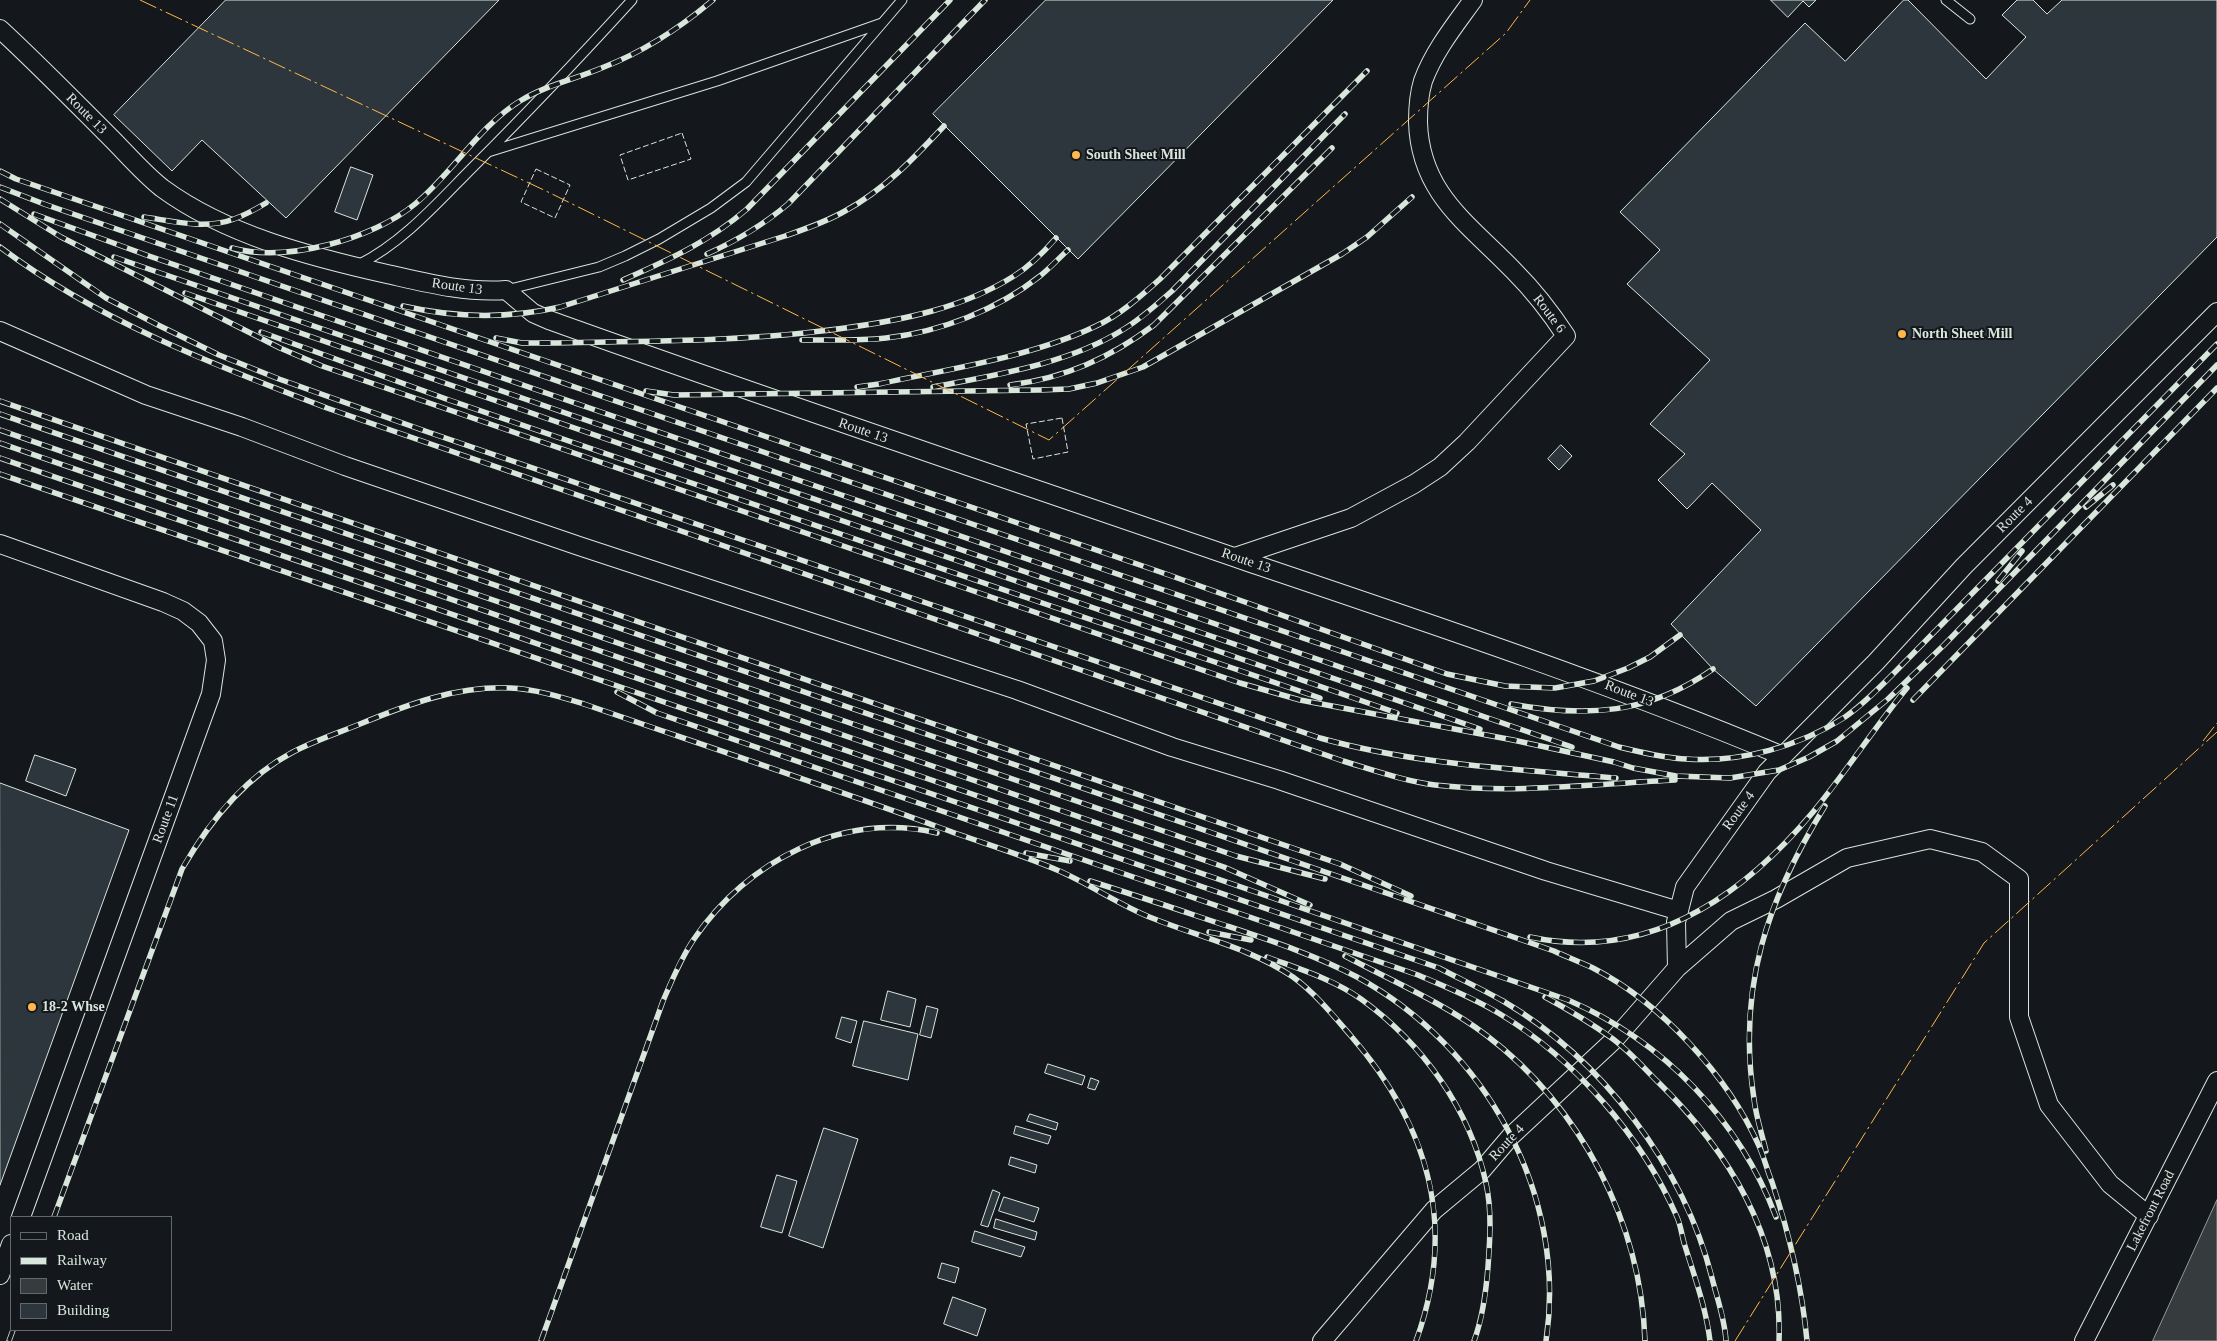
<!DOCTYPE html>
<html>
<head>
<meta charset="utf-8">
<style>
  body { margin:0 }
  #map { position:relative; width:2217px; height:1341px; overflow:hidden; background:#14181c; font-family:Georgia,serif }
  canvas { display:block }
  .legend { position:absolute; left:10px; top:1216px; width:162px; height:115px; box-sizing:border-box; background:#14181c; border:1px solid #626a69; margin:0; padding:6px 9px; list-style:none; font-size:15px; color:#d8e6dc }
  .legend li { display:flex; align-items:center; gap:10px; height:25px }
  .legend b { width:25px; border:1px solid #626a69 }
</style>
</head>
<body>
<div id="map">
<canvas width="2217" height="1341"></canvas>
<ul class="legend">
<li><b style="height:6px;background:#14181c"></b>Road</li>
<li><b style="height:6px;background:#d8e6dc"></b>Railway</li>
<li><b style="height:14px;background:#363b3e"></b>Water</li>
<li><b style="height:14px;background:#2c363c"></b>Building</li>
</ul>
</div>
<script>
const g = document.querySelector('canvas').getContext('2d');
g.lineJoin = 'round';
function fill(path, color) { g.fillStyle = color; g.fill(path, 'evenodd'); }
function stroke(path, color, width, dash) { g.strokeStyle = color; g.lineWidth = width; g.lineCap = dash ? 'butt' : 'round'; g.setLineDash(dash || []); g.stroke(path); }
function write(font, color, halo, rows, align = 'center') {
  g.font = font + ' Georgia,serif'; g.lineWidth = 4; g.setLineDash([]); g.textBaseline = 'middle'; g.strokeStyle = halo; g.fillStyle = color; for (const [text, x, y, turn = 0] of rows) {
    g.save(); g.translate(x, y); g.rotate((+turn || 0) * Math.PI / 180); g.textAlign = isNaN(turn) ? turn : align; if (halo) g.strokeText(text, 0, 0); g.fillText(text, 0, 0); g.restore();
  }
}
const water = new Path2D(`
  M2217 1200V1341H2153Z`);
const building = new Path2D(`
  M226 0H499L286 218 202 140 172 171 114 115Z
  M1046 0H1333L1078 259 933 114Z
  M1771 0H1816L1809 7 1803 1 1788 17Z
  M1904 0H1908L1986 79 2026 37 2002 15 2017 0H2033L2047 14 2062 0H2217V237L1756 706 1713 669 1671 624 1761 530 1712 483 1687 509 1658 480 1685 454 1650 424 1710 360 1627 284 1660 250 1620 212 1805 23 1845 61Z
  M351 167 373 175 357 220 335 212Z
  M1561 445 1572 456 1559 470 1548 459Z
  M35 755 76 769 66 796 26 781Z
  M0 783 129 830 0 1185Z
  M888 991 916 999 910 1027 881 1020Z
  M927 1006 938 1009 931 1038 920 1035Z
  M842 1017 857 1021 851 1043 836 1038Z
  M864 1021 918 1034 908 1080 853 1066Z
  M1048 1064 1085 1076 1082 1085 1045 1073Z
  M1091 1078 1099 1081 1095 1090 1088 1088Z
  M1030 1114 1058 1123 1056 1130 1027 1121Z
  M1016 1126 1051 1136 1048 1144 1014 1134Z
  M824 1128 858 1139 823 1248 789 1236Z
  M1011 1157 1037 1165 1035 1173 1009 1165Z
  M777 1175 797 1181 782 1233 761 1227Z
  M993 1190 1000 1193 988 1227 981 1225Z
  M1004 1197 1039 1208 1034 1222 999 1211Z
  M996 1219 1037 1232 1035 1240 994 1228Z
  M975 1231 1025 1247 1021 1257 972 1242Z
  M942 1263 959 1268 955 1283 938 1278Z
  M953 1297 986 1309 977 1336 944 1324Z`);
const lane = new Path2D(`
  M1946 0 1970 19
  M488 152 717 81 882 23
  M358 265C404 242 438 202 474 166 528 112 580 57 632 0
  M506 290 599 267 625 256 659 239 711 208 746 182 902 0`);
const street = new Path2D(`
  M0 29C38 64 74 101 111 138 127 154 144 174 162 188 226 235 311 257 387 274 427 283 465 293 506 290L533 313 549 320C780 403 1013 481 1245 561 1426 622 1606 682 1783 756
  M0 331 146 395 242 427 345 466 579 546 1017 690 1172 747 1279 780 1546 871 1679 911
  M0 544 163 602 183 611 199 623 213 641 216 660 211 694 21 1217
  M1235 557 1351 518 1414 484 1440 467 1467 442 1566 336C1551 313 1534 291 1514 271 1469 224 1420 194 1418 122 1418 108 1419 94 1423 81 1434 51 1455 25 1473 0
  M1677 968 1731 921 1776 899 1847 858 1930 839 1982 852 2019 879V1017L2049 1105 2110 1184 2149 1216
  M0 1275 11 1244
  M1322 1341 1434 1210 1482 1170 1511 1136 1614 1040 1677 968 1676 922 1685 887 1767 772 1876 662 1964 566 2217 312
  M2084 1341 2217 1081`);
const rail = new Path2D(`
  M0 171 16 179 1169 575 1447 674 1505 686 1555 688 1594 681 1628 668 1650 657 1680 635
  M0 187 44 204 1619 747C1641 752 1663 758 1686 759 1741 763 1800 746 1845 717 1864 704 1880 687 1896 671L2217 344
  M0 199 61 237 280 348 322 366 1240 683 1300 700 1513 740 1614 762 1633 768 1676 776 1730 778 1779 770 1809 757 1837 741 1888 699 1944 645 2217 365
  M34 214 149 256 1572 747
  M144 217C172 221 206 230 234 219 245 215 256 209 266 203
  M0 224 106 298 158 325 219 355 279 379 425 431 1320 738C1416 765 1517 769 1616 778
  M0 247C97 320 214 365 327 408L1343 761C1373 770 1404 781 1435 785 1514 794 1595 784 1675 780
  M232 248C286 263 373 239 415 204 452 174 479 126 520 101 546 85 576 79 604 67 643 52 681 27 713 0
  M707 254C738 240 762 226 788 204L985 0
  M114 257 1480 729
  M623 280C670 259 707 243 747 209L950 0
  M185 293 1397 713
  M403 306C456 318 507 319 560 307L785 236C805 229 826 222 845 211 884 190 914 158 944 126
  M261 332 449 400 1320 698
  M496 338 522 343H547C647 341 746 342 845 328 903 320 963 308 1014 276 1030 266 1043 253 1056 238
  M802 340C830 340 859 341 886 338 940 332 997 310 1040 276 1050 268 1059 258 1068 250
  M1010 385C1065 378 1110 358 1154 325L1332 148
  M857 387 879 384C948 369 1032 357 1096 326 1120 315 1141 296 1160 279L1367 71
  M933 387C995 375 1069 364 1124 329 1142 318 1156 305 1172 291L1345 114
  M646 391 674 395 1040 390 1069 389 1097 383 1143 367 1342 254 1367 237 1412 197
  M0 401 1284 845 1340 864 1411 896
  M0 414 1554 951C1567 957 1580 962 1593 968 1661 1003 1728 1076 1759 1146 1764 1157 1767 1170 1772 1182 1789 1233 1802 1287 1807 1341
  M0 430 1236 856 1325 879
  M0 443 1224 867 1310 905
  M0 458 1568 1000C1663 1041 1739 1119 1776 1217
  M0 474 1439 968C1460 979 1482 989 1503 1001 1602 1059 1684 1167 1712 1278 1717 1298 1725 1320 1726 1341
  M2086 507 2113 485
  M1998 581 2022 551
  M617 692 657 713 686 723 1418 975C1446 987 1474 998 1500 1014 1575 1059 1642 1137 1677 1217 1681 1226 1682 1237 1685 1246 1695 1278 1706 1308 1710 1341
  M1913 700 2217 388
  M1511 704C1587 718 1649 714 1713 669
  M1026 853 1070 861
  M1090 881C1135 895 1179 910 1224 925 1269 940 1315 955 1357 977 1486 1047 1568 1195 1546 1341
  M1209 932 1251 940
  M1530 937C1647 962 1741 898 1813 812 1846 772 1874 728 1907 688
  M1345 956C1392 981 1444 1003 1486 1035 1581 1107 1641 1223 1645 1341
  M1267 957C1299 969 1333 979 1361 999 1422 1043 1470 1109 1486 1183 1492 1211 1490 1239 1488 1267 1486 1292 1483 1317 1474 1341
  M1545 997C1569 1010 1591 1023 1613 1039 1629 1051 1643 1067 1657 1081 1728 1150 1783 1238 1779 1341
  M1766 1151C1762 1134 1756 1117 1754 1099 1737 988 1767 900 1825 806
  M54 1217 182 869C209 822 244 778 293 752 314 741 338 733 360 724 409 704 456 686 510 688 535 689 561 697 584 704 703 745 823 785 941 828 979 842 1020 854 1057 870 1090 884 1119 905 1152 918 1199 937 1250 948 1293 977 1315 993 1333 1015 1351 1036 1429 1126 1458 1226 1416 1341
  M9 1341 13 1330
  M541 1341 663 1001C672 980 681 958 694 939 747 861 842 811 937 833`);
const fence = new Path2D(`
  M682 133 691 159 628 180 620 155Z
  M536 169 570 185 555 218 521 202Z
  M1062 418 1068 452 1033 459 1026 424Z`);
const power = new Path2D(`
  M140 0 546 191 1049 440 1506 33 1530 0
  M2203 741 2217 723
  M1735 1341 1984 943 2217 732`);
const markers = [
  [1076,155,5,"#ffb74d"],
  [1902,334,5,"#ffb74d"],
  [32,1007,5,"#ffb74d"]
];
const streetNames = [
  ["Route 13",86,114,45],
  ["Route 13",457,287,8],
  ["Route 6",1549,314,53],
  ["Route 13",863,431,19],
  ["Route 4",2015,515,-45],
  ["Route 13",1246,561,19],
  ["Route 13",1629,694,21],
  ["Route 4",1739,811,-54],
  ["Route 11",166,819,-70],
  ["Route 4",1507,1143,-47],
  ["Lakefront Road",2151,1211,-63]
];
const poiNames = [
  ["South Sheet Mill",1086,155],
  ["North Sheet Mill",1912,334],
  ["18-2 Whse",42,1007]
];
fill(water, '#363b3e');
stroke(water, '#939e99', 1);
fill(building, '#2c363c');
stroke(building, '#d8e6dc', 1);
stroke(lane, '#d8e6dc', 11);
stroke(street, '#d8e6dc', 20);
stroke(lane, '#14181c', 9);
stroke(street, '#14181c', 18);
stroke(rail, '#d8e6dc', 5.5);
stroke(rail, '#14181c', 4, [11]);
stroke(fence, '#d8e6dc', 1, [6, 2.5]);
stroke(power, '#ffb74d', 1, [18, 4, 2.5, 4]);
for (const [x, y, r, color] of markers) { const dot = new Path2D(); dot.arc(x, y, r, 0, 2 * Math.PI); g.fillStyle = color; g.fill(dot); stroke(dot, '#14181c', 2); }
write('14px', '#d8e6dc', '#14181c', streetNames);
write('bold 14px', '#d8e6dc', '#14181c', poiNames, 'left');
</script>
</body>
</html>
